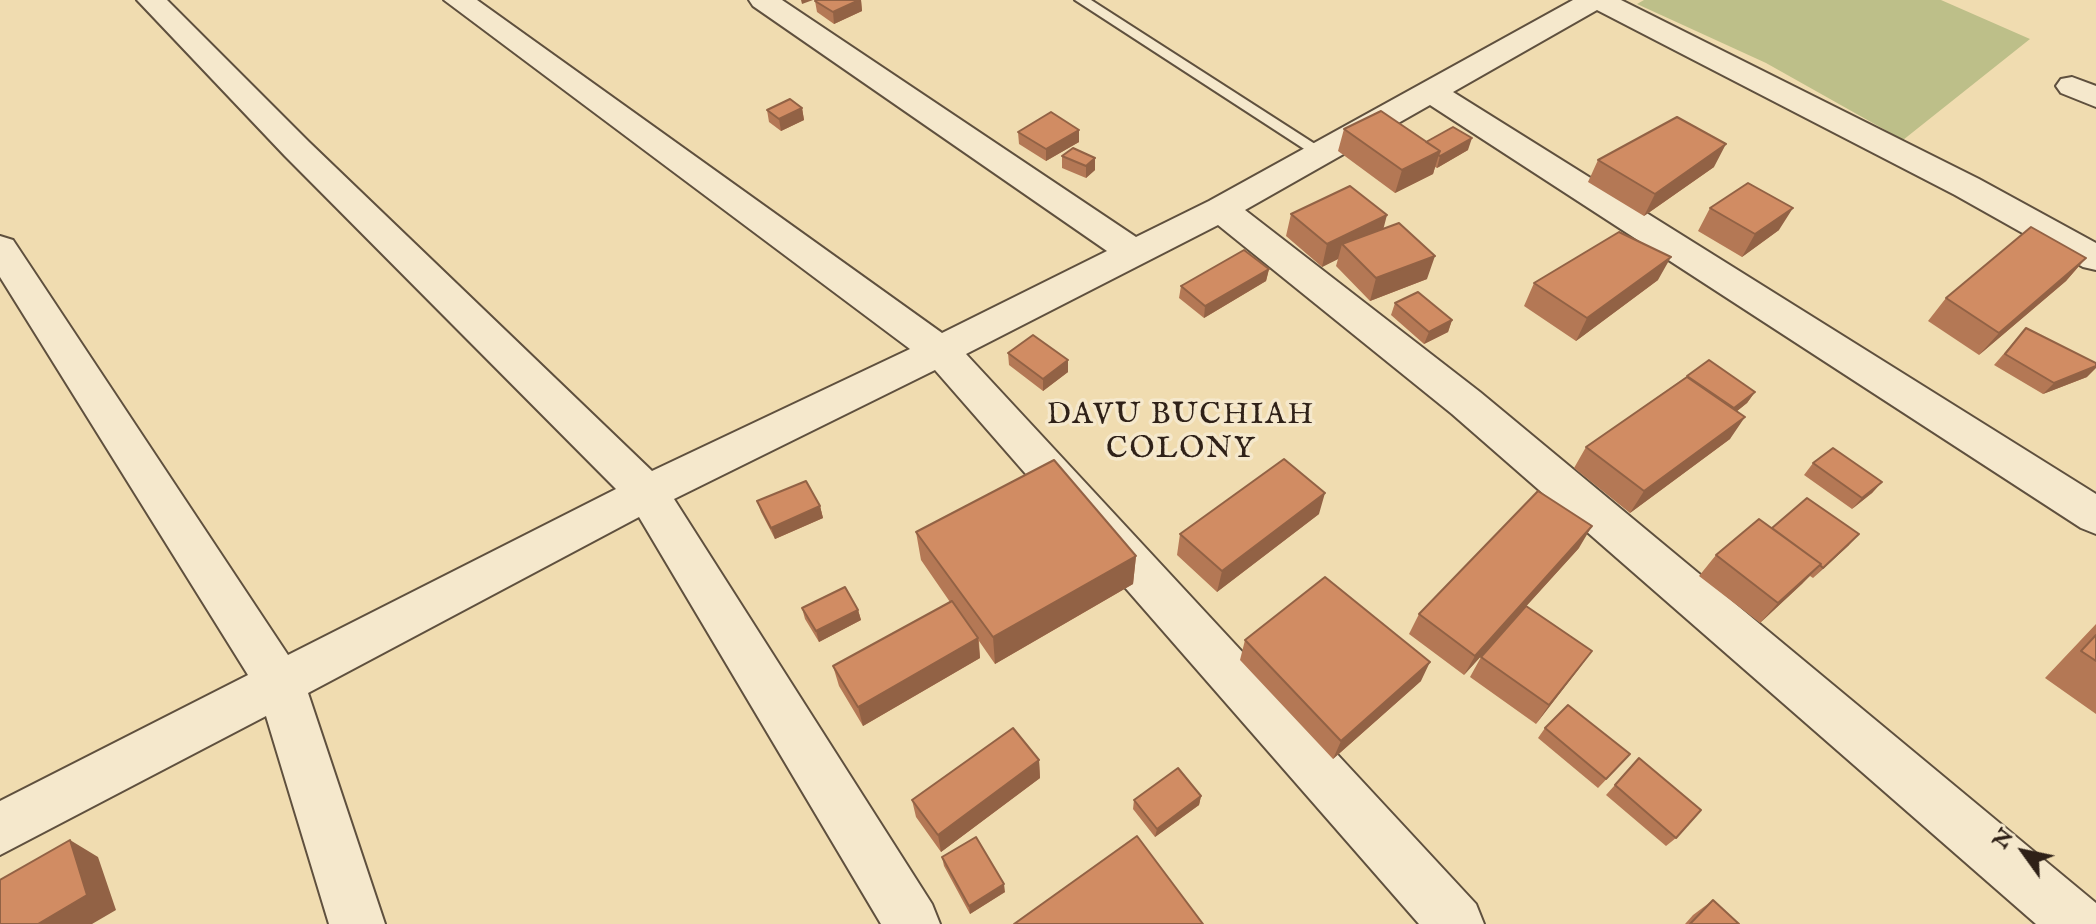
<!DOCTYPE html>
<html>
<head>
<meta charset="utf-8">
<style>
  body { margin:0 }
  #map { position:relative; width:2096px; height:924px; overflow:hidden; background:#f0dcb0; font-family:"IM FELL English",serif }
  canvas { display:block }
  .north { position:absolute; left:1984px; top:812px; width:80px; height:80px; -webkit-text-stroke:6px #f5e8cc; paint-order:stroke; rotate:303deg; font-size:22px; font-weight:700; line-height:32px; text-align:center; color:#2f2118 }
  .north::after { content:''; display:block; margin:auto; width:28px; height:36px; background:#2f2118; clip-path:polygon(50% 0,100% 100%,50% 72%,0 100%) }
</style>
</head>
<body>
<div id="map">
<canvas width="2096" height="924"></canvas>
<div class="north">N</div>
</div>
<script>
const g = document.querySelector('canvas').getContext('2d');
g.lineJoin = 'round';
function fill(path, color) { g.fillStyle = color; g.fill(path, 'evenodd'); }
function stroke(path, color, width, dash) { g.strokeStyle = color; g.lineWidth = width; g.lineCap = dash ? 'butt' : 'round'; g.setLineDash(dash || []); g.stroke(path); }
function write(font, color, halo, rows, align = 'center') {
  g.font = font + ' "IM FELL English",serif'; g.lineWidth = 7; g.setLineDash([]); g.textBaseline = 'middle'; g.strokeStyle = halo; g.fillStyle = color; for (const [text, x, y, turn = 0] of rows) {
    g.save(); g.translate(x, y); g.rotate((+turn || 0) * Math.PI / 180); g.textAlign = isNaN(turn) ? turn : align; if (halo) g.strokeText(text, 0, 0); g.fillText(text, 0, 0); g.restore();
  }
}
const green = new Path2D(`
  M1644 0H1941L2030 39 1903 140 1766 63 1637 4Z`);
const service = new Path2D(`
  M1075 0H1091L1329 153 1327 156H1315Z`);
const minor = new Path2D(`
  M137 0H167L309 142 652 471 910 349 444 0H477L942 333 1107 251 753 6 749 0H782L1136 237 1209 201 1573 0H1621L1979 179 2096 243V270L2083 267 1955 195 1597 10 1453 92 2096 494V534L2081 528 1430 105 1245 210 1480 392 2096 903V924H2036L1452 414 1218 225 966 354 1476 904 1484 924H1419L935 370 674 499 932 904 940 924H881L639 517 308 693 385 924H329L266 716 0 855V801L248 675 0 277V236L13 240 288 655 616 489 285 156Z
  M2072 77 2096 86V107L2061 93 2056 86 2061 79Z`);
const wall = new Path2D(`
  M817 0H861L862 11 834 24 817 12 815 1Z
  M802 108 804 120 781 131 769 122 767 110Z
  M1344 129 1426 142 1468 150 1437 168 1435 167 1433 174 1395 193 1338 151Z
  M1079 130V142L1046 161 1019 144 1018 132Z
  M1062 156 1095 158V170L1086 178 1062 168Z
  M1598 160 1714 167 1644 216 1588 182Z
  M1710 208 1779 230 1742 257 1698 231Z
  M1291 214 1384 228 1427 279 1370 301 1336 266 1338 259 1322 267 1286 236Z
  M2086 258 2066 281 1979 355 1928 321 1946 298Z
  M1269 269 1266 281 1204 318 1179 298 1181 286Z
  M1658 280 1576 341 1524 306 1534 283Z
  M1395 303 1452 320 1448 332 1424 344 1391 315Z
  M2026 328 2087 377 2043 394 1994 365Z
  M1008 353 1068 372 1043 391 1009 365Z
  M1686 377 1755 392 1747 403 1737 411 1730 439 1630 513 1574 468 1586 447Z
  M1813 463 1882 482 1872 493 1852 509 1804 475Z
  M757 501 820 506 823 518 775 539 761 512Z
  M1319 514 1217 592 1177 555 1180 534Z
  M1772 528 1849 545 1813 578 1810 576 1760 623 1699 576 1716 555Z
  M916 532 1136 556 1133 584 995 664 979 641 980 658 863 726 839 686 833 666 950 602 921 560Z
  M1579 548 1526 606 1592 651 1536 724 1470 677 1481 657 1520 613 1464 675 1409 634 1419 614Z
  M802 608 858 610 861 620 819 642 805 619Z
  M2096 624V714L2045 678Z
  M1245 640 1421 681 1333 759 1240 660Z
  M1545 728 1621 764 1598 788 1538 738Z
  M1639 758 1676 838 1666 846 1606 795Z
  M1039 760 1040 778 941 852 916 817 912 800Z
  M1201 796 1199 805 1155 837 1133 809 1134 800Z
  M942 857 1005 892 970 914 944 866Z
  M1713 900 1739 924H1685L1693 915Z`);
const shadedWall = new Path2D(`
  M801 0H813L802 4Z
  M859 0H861L862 11 834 24 833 12Z
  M802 108 804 120 781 131 779 119Z
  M1079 130V142L1046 161V149Z
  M1472 138 1468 150 1437 168 1440 156Z
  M1726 144 1714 167 1644 216 1655 194Z
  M1440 151 1433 174 1395 193 1402 170Z
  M1095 158V170L1086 178V166Z
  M1793 208 1779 230 1742 257 1755 234Z
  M1387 215 1381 238 1342 244 1338 259 1322 267 1327 244Z
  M1435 256 1427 279 1370 301 1376 278Z
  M1671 257 1658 280 1576 341 1587 318Z
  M2086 258 2066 281 1979 355 1999 333Z
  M1269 269 1266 281 1204 318 1205 306Z
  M1452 320 1448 332 1424 344 1429 332Z
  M1068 360V372L1043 391V379Z
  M2096 366V368L2087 377 2043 394 2054 383Z
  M1755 392 1747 403 1726 420 1734 408Z
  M1745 417 1730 439 1630 513 1644 491Z
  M1882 482 1872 493 1852 509 1862 498Z
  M1325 493 1319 514 1217 592 1222 571Z
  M820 506 823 518 775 539 771 528Z
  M1592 526 1579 548 1464 675 1475 656Z
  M1859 534 1849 545 1813 578 1823 568Z
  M1136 556 1133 584 995 664 993 637Z
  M1821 564 1802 584 1760 623 1778 603Z
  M858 610 861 620 819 642 816 631Z
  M978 638 980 658 863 726 858 707Z
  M1592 651 1578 670 1536 724 1549 705Z
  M1430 662 1421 681 1333 759 1341 741Z
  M1039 760 1040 778 941 852 938 835Z
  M1201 796 1199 805 1155 837 1157 829Z
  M70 840 98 857 116 910 92 924H38Z
  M1004 884 1005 892 970 914 969 906Z`);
const building = new Path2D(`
  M817 0H859L833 12 815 1Z
  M790 99 802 108 779 119 767 110Z
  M1381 111 1440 151 1402 170 1344 129Z
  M1051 112 1079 130 1046 149 1018 132Z
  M1677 117 1726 144 1655 194 1598 160Z
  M1453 127 1472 138 1440 156 1438 155 1440 151 1426 142Z
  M1073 148 1095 158 1086 166 1062 156Z
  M1748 183 1793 208 1755 234 1710 208Z
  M1350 186 1387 215 1327 244 1291 214Z
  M1399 223 1435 256 1376 278 1342 244Z
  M2031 227 2086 258 1999 333 1946 298Z
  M1619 232 1671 257 1587 318 1534 283Z
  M1244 250 1269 269 1205 306 1181 286Z
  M1418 292 1452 320 1429 332 1395 303Z
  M2026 328 2096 363V366L2054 383 2005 354Z
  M1033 335 1068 360 1043 379 1008 353Z
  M1709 360 1755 392 1734 408 1687 376Z
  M1687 377 1745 417 1644 491 1586 447Z
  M1833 448 1882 482 1862 498 1813 463Z
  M1284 459 1325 493 1222 571 1180 534Z
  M1054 460 1136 556 993 637 916 532Z
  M806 481 820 506 771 528 757 501Z
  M1538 491 1592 526 1475 656 1419 614Z
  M1807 498 1859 534 1823 568 1820 565 1821 564 1772 528Z
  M1759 519 1821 564 1778 603 1716 555Z
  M1325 577 1430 662 1341 741 1245 640Z
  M845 587 858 610 816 631 802 608Z
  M952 601 978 638 858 707 833 666Z
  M1526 606 1592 651 1549 705 1481 657Z
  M2096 635V661L2081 651Z
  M1568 705 1630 754 1606 779 1545 728Z
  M1013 728 1039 760 938 835 912 800Z
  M1639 758 1701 810 1676 838 1615 785Z
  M1178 768 1201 796 1157 829 1134 800Z
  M1137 836 1203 924H1014Z
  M976 837 1004 884 969 906 942 857Z
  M70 840 87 895 38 924H0V880Z
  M1713 900 1739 924H1690Z`);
const neighbourhoodNames = [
  ["DAVU BUCHIAH",1181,417],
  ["COLONY",1181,451]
];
fill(green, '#bdbf89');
stroke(service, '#5f503e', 4);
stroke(minor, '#5f503e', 4);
fill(service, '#f5e8cc');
fill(minor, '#f5e8cc');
fill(wall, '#b47855');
fill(shadedWall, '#926245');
fill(building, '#d18c63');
stroke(building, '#926245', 2);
g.letterSpacing = '2px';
write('30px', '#2f2118', '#f5e8cc', neighbourhoodNames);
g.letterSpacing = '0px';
</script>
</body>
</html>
